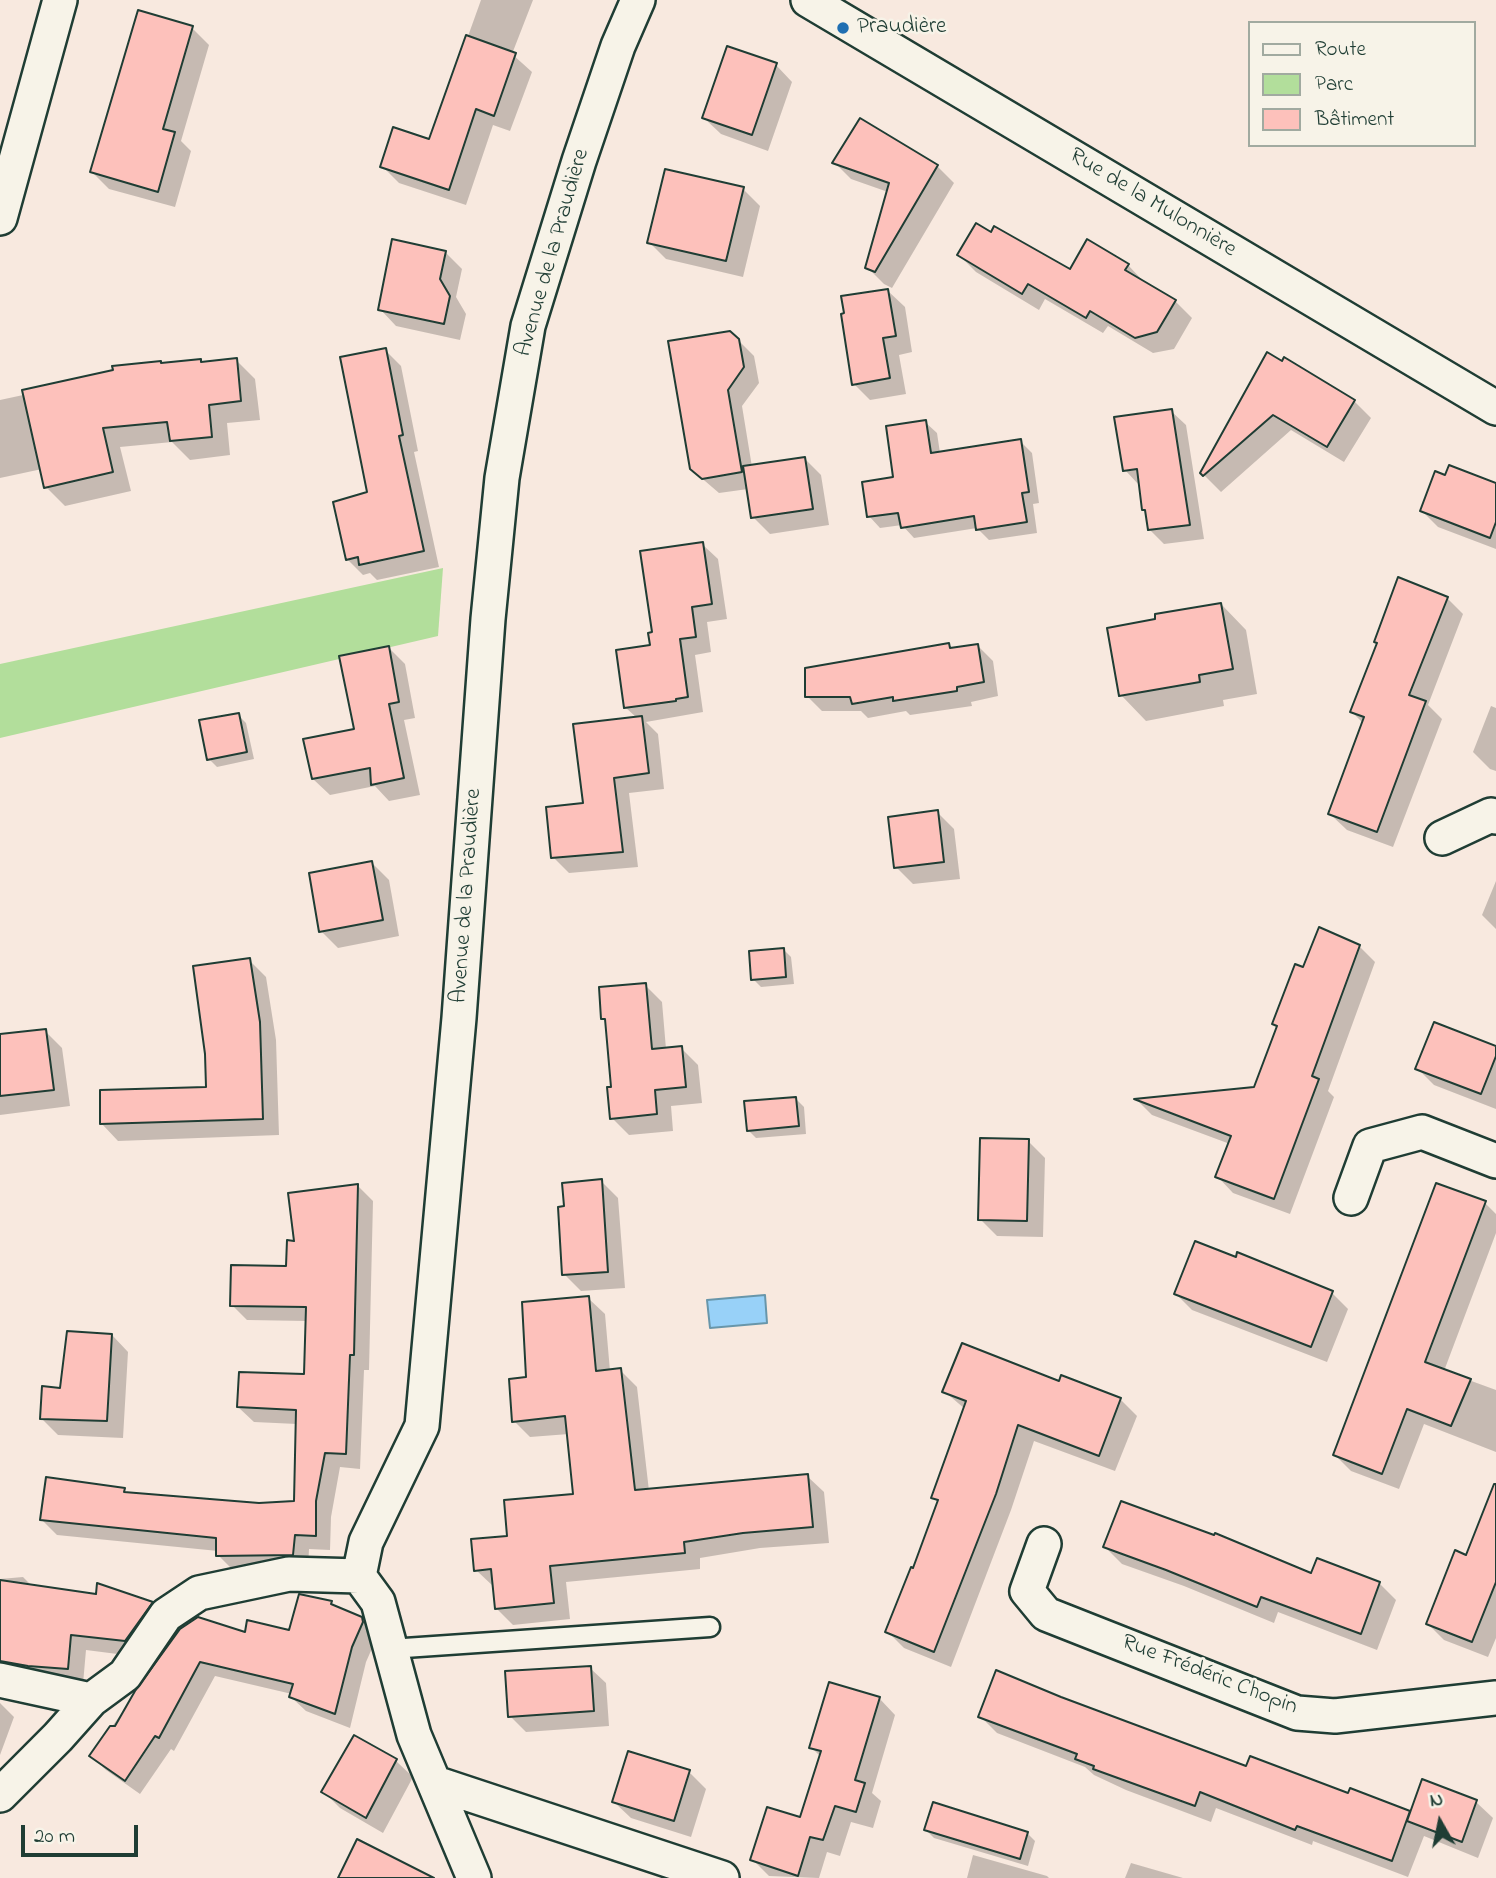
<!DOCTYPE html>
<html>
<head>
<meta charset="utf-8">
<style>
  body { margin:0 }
  #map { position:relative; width:1496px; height:1878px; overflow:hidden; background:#f8e9df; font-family:"Indie Flower",sans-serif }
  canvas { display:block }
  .legend { position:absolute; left:1248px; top:21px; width:228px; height:126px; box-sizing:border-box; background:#f7f3e8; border:2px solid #a1aaa0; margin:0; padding:9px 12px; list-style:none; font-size:21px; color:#1f3d34 }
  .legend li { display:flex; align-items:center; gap:14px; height:35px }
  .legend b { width:35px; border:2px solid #a1aaa0 }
  .north { position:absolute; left:1405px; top:1787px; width:70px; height:70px; -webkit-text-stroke:5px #f7f3e8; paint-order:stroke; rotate:351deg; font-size:19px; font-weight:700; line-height:28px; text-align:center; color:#1f3d34 }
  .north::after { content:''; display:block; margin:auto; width:24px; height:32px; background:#1f3d34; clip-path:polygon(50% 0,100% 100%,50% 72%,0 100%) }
  .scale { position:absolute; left:21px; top:1825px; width:117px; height:32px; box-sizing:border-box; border:4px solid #1f3d34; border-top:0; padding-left:9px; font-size:21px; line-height:24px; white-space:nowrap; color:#1f3d34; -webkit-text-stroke:5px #f7f3e8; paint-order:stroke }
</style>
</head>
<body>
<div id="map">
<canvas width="1496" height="1878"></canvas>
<ul class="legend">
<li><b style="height:9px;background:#f7f3e8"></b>Route</li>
<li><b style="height:19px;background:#b2de9b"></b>Parc</li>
<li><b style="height:19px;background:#fdc1bb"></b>Bâtiment</li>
</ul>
<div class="north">N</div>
<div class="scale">20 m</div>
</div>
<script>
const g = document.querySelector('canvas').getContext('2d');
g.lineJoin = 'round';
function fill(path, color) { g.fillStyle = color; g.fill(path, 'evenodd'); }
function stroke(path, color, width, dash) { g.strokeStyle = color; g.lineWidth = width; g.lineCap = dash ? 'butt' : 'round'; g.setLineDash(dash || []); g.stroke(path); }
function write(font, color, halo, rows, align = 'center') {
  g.font = font + ' "Indie Flower",sans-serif'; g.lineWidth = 5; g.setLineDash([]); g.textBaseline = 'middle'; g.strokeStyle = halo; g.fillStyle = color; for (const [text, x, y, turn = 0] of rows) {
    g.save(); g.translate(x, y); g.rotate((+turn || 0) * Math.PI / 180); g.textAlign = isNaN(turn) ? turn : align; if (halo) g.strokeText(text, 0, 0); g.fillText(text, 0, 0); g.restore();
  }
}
const green = new Path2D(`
  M443 568 438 636 0 738V664Z`);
const water = new Path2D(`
  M765 1295 767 1323 710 1328 707 1300Z`);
const shadow = new Path2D(`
  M481 0H533L512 54 532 72 510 131 493 125 466 205 399 183 382 166 430 142Z
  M192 28 209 45 181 141 191 151 175 207 109 189 92 172Z
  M776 65 792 82 768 151 721 134 704 118Z
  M835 163 937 166 954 183 892 288 884 284 867 267 888 192 851 179Z
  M743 189 760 206 743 277 666 259 649 242Z
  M992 234 1071 271 1128 265 1144 282 1175 301 1192 318 1174 349 1153 353 1108 326 1103 333 1045 299 1039 310 976 272 959 255Z
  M445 252 462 269 456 297 466 314 460 340 396 326 380 309Z
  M888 291 905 307 912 352 899 355 906 394 870 400 854 384Z
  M738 340 754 356 759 383 742 406 752 467 804 458 821 475 829 525 770 534 753 517 748 489 719 493 691 469Z
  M385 350 401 366 418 451 414 452 439 567 377 580 370 573 363 575 347 559 369 493Z
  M1268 355 1354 401 1371 418 1344 462 1291 430 1221 492 1202 473Z
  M236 360 255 379 260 420 227 423 230 455 190 460 172 442 120 447 131 491 65 506 46 487 42 469 0 478V400L162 365Z
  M1171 411 1186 425 1204 539 1164 544 1150 530 1139 485 1125 470Z
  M925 422 937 433 940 453 1020 441 1032 453 1039 503 1033 504 1037 533 989 540 977 528 914 538 902 525 880 528 869 516 895 479Z
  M1496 485V549L1438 527 1422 511Z
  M702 544 718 559 727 619 707 622 711 652 695 655 703 712 646 722 658 734 664 789 629 793 638 867 569 873 553 857 637 718 625 707 651 647 654 634Z
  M1447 598 1463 614 1428 705 1442 719 1393 847 1347 830 1330 814 1363 723 1352 712Z
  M1221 604 1246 630 1257 694 1223 700 1224 706 1146 721 1121 695Z
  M949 645 953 649 978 646 993 661 998 696 971 702 972 706 910 715 906 711 868 718 861 711H822L807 696Z
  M388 647 405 664 415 718 404 720 420 795 389 801 375 786 330 795 313 779 356 730Z
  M1491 706 1496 708V771L1490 769 1473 752Z
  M238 715 246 723 254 759 217 767 209 759Z
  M937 812 954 829 960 879 913 884 896 867Z
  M372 863 389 880 399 936 338 948 321 931Z
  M1496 881V929L1482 915Z
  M1359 946 1375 962 1328 1091 1334 1097 1290 1214 1233 1193 1217 1176 1230 1144 1152 1115 1138 1101 1255 1089 1278 1028 1274 1024 1304 970Z
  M783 949 791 957 794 984 761 987 753 979Z
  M249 960 266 977 276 1040 279 1135 118 1141 102 1124 208 1089Z
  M645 985 662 1002 666 1049 681 1048 698 1065 702 1103 671 1106 673 1131 629 1135 612 1118 613 1089 607 1022 603 1018Z
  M45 1031 62 1048 70 1106 0 1115V1036Z
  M1496 1048V1109L1434 1085 1417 1068Z
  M796 1099 804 1107 806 1134 756 1138 748 1130Z
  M1028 1141 1045 1158 1043 1237 997 1236 980 1219Z
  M601 1181 618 1198 625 1288 581 1291 564 1274 565 1208Z
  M358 1186 373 1201 369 1370H364L360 1469 340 1467 331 1517 330 1550 309 1549 308 1569 233 1570 218 1555V1551L57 1535 42 1520 124 1490 128 1494 259 1505 296 1503 297 1424 254 1422 238 1407 306 1376 307 1321 247 1320 232 1305 288 1268 296 1242Z
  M1485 1203 1496 1214V1233L1444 1371 1496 1390V1452L1424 1424 1399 1489 1351 1471 1335 1455Z
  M1332 1293 1348 1309 1327 1362 1192 1310 1176 1294Z
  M588 1298 605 1314 610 1371 620 1370 637 1387 649 1491 807 1476 824 1492 829 1543 760 1548 700 1558V1569L566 1582 570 1619 513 1625 497 1609 494 1587 476 1570 509 1537 575 1495 569 1434 530 1437 514 1421 528 1378Z
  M112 1335 128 1352 123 1438 58 1435 41 1418 62 1390Z
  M1060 1383 1120 1399 1137 1416 1115 1471 1034 1441 1011 1510 951 1667 904 1648 887 1631 914 1570 939 1503 933 1497 965 1409 944 1391Z
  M1496 1483V1638L1488 1657 1444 1640 1428 1624 1467 1557Z
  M1105 1547 1379 1583 1396 1600 1377 1650 1278 1612 1274 1623 1184 1586 1122 1564Z
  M23 1577 32 1586 152 1603 167 1619 141 1657 86 1650 83 1684 0 1685V1579Z
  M331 1603 338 1609 361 1619 377 1637 366 1662 350 1728 306 1711 291 1697 292 1694 215 1676 174 1751 171 1749 140 1794 106 1770 91 1756 181 1630 246 1634 290 1632Z
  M590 1668 606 1683 609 1726 526 1732 510 1716Z
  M879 1698 895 1715 872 1793 881 1801 873 1828 851 1822 840 1856 827 1852 819 1878 769 1876 752 1859 801 1819 821 1757 811 1747Z
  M1060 1698 1247 1768 1411 1815 1476 1802 1493 1818 1478 1858 1424 1836 1408 1877 1313 1841 1312 1845 1216 1808 1211 1822 1126 1790 1094 1775 1085 1767 997 1733 980 1716Z
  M0 1703 14 1717 0 1755Z
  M396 1761 413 1777 383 1833 340 1808 323 1791Z
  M689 1772 706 1789 691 1837 631 1818 614 1802Z
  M926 1830 1027 1833 1035 1841 1028 1866 934 1838Z
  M973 1855 1047 1876 1049 1878H967Z
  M1131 1863 1183 1878H1125Z`);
const building = new Path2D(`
  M138 10 193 26 163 129 175 132 158 192 90 172Z
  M466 35 516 53 494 116 476 109 449 190 380 167 393 127 429 139Z
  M727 46 777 63 752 135 702 118Z
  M860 118 938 165 875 272 865 268 889 183 832 163Z
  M665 169 744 187 726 261 647 243Z
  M976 223 991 232 994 226 1070 269 1087 239 1129 264 1125 270 1176 300 1157 332 1135 338 1090 311 1086 318 1028 284 1022 294 957 255Z
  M392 239 446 251 440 279 450 296 444 324 378 310Z
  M888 289 896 336 883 338 890 378 852 385 841 314 844 313 841 296Z
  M730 331 739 339 744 367 728 390 742 472 702 479 690 469 668 341Z
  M386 348 403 435 399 436 424 551 359 565 358 557 346 560 333 502 367 492 340 357Z
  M1267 352 1282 361 1284 357 1355 400 1327 447 1273 415 1203 476 1200 473Z
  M237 358 241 401 209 405 212 437 170 441 167 422 103 428 113 472 44 488 22 390 113 370 112 366 161 361V363L201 359V362Z
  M1172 409 1190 525 1148 530 1145 510H1142L1137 469 1123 471 1114 417Z
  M926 420 931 453 1021 439 1029 492 1022 493 1027 522 976 530 974 516 901 528 898 513 867 517 862 482 893 477 886 426Z
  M805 457 813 509 751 518 743 466Z
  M1449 465 1496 483V522L1490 538 1420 511 1435 471 1445 475Z
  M703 542 712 604 692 607 696 637 680 639 688 697 676 699V701L624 708 616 650 650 645 648 633 652 632 640 551Z
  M1398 577 1448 597 1409 695 1426 701 1377 832 1328 814 1364 717 1350 712 1377 643 1374 642Z
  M1221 603 1233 669 1199 675 1200 682 1119 696 1107 628 1155 619V614Z
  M949 643 950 648 978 644 984 682 957 687V691L893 701V697L852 704 850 697H805V668Z
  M389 646 399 702 389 704 404 778 371 785 370 768 312 779 303 739 354 729 339 656Z
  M239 713 247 752 207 760 199 720Z
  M642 716 649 773 614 778 623 852 551 858 546 807 583 803 573 724Z
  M938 810 944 862 894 868 888 817Z
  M372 861 383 920 319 932 309 873Z
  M1319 927 1360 945 1312 1076 1319 1079 1274 1199 1215 1177 1231 1136 1134 1099 1254 1087 1277 1026 1272 1024 1295 964 1303 967Z
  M784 948 786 977 751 980 749 951Z
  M250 958 260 1022 263 1119 100 1124V1090L206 1087 205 1054 193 966Z
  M646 983 652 1049 682 1046 686 1087 655 1090 657 1114 610 1119 607 1087H611L605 1019H601L599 987Z
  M1434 1022 1496 1046V1056L1481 1094 1415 1069Z
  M46 1029 54 1090 0 1096V1034Z
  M796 1097 799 1126 747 1131 744 1101Z
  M980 1138 1029 1139 1027 1221 978 1220Z
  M602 1179 608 1272 562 1275 558 1207 564 1206 562 1183Z
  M1436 1183 1486 1201 1425 1362 1471 1379 1451 1426 1407 1409 1382 1474 1333 1455Z
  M358 1184 354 1355H350L346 1454 325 1453 316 1501V1536L295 1535 293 1555 216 1556V1538L40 1520 46 1477 125 1488 124 1492 259 1503 294 1501 296 1410 237 1407 239 1372 304 1374 306 1307 230 1306 231 1265 286 1266 287 1240 294 1241 288 1193Z
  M1195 1241 1236 1257 1237 1252 1333 1291 1311 1347 1174 1294Z
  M589 1296 596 1371 621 1368 635 1490 808 1474 813 1527 743 1533 684 1542 685 1553 550 1566 554 1603 495 1609 491 1569 474 1571 471 1539 507 1536 504 1500 573 1494 565 1416 512 1422 509 1379 526 1377 522 1302Z
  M67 1331 112 1334 107 1421 40 1419 42 1386 60 1388Z
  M962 1343 1059 1381 1061 1375 1121 1398 1099 1456 1018 1425 996 1494 934 1652 885 1632 911 1567 913 1568 938 1500 931 1498 966 1401 942 1392Z
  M1494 1484H1496V1582L1472 1642 1426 1624 1455 1550 1466 1555Z
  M1121 1501 1214 1535 1215 1533 1311 1573 1317 1558 1380 1582 1361 1634 1261 1597 1257 1607 1166 1570 1103 1547Z
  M0 1580 96 1594 97 1583 153 1602 125 1641 71 1635 68 1669 28 1666 0 1661Z
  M299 1594 332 1601 331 1604 362 1617 363 1622 352 1647 335 1714 289 1697 293 1684 200 1662 159 1738 155 1736 125 1781 89 1756 110 1726H115L135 1691 180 1629 198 1617 245 1632 247 1620 289 1630Z
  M591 1666 594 1711 508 1717 505 1671Z
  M996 1670 1061 1697 1246 1766 1250 1756 1348 1793 1350 1788 1410 1811 1392 1861 1297 1826 1295 1830 1200 1792 1195 1806 1093 1769 1094 1766 1075 1759 1077 1754 978 1717Z
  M829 1682 880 1697 855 1780 865 1783 856 1812 835 1806 823 1840 810 1837 798 1876 750 1860 767 1807 800 1817 821 1751 809 1748Z
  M354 1735 397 1759 366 1818 321 1792Z
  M628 1751 690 1770 674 1821 612 1802Z
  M1422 1779 1477 1800 1462 1842 1407 1821Z
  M933 1802 1028 1832 1020 1859 924 1830Z
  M357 1839 434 1878H338Z`);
const service = new Path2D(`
  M390 1649 710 1627`);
const minor = new Path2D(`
  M808 0 1496 408
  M0 218 60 0
  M1442 838 1491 815 1496 817
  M1351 1198 1370 1146 1422 1132 1496 1161
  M1044 1544 1027 1591 1046 1614 1297 1713 1335 1716 1496 1698
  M0 1680 91 1700
  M435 1783 722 1878
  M0 1795 58 1737 91 1700 125 1675 166 1615 199 1593 289 1574 359 1576
  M474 1878 414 1735 378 1602 359 1576 366 1542 422 1426 459 1018 488 619 502 478 528 326 579 161 618 46 638 0`);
const markers = [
  [843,28,7,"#1f6fb2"]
];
const poiNames = [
  ["Praudière",857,28]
];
const streetNames = [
  ["Rue de la Mulonnière",1152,204,31],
  ["Avenue de la Praudière",554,253,-74],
  ["Avenue de la Praudière",468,896,-86],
  ["Rue Frédéric Chopin",1209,1676,21]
];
fill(green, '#b2de9b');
fill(water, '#98d1f8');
stroke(water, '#6896aa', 2);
fill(shadow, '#0003');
fill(building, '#fdc1bb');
stroke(building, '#1f3d34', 2);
stroke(service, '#1f3d34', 23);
stroke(minor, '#1f3d34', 38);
stroke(service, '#f7f3e8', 18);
stroke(minor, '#f7f3e8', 33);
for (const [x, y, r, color] of markers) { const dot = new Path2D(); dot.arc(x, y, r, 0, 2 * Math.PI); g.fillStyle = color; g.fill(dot); stroke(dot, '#f7f3e8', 2.5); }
write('23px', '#1f3d34', '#f7f3e8', poiNames, 'left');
write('23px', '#1f3d34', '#f7f3e8', streetNames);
</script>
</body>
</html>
